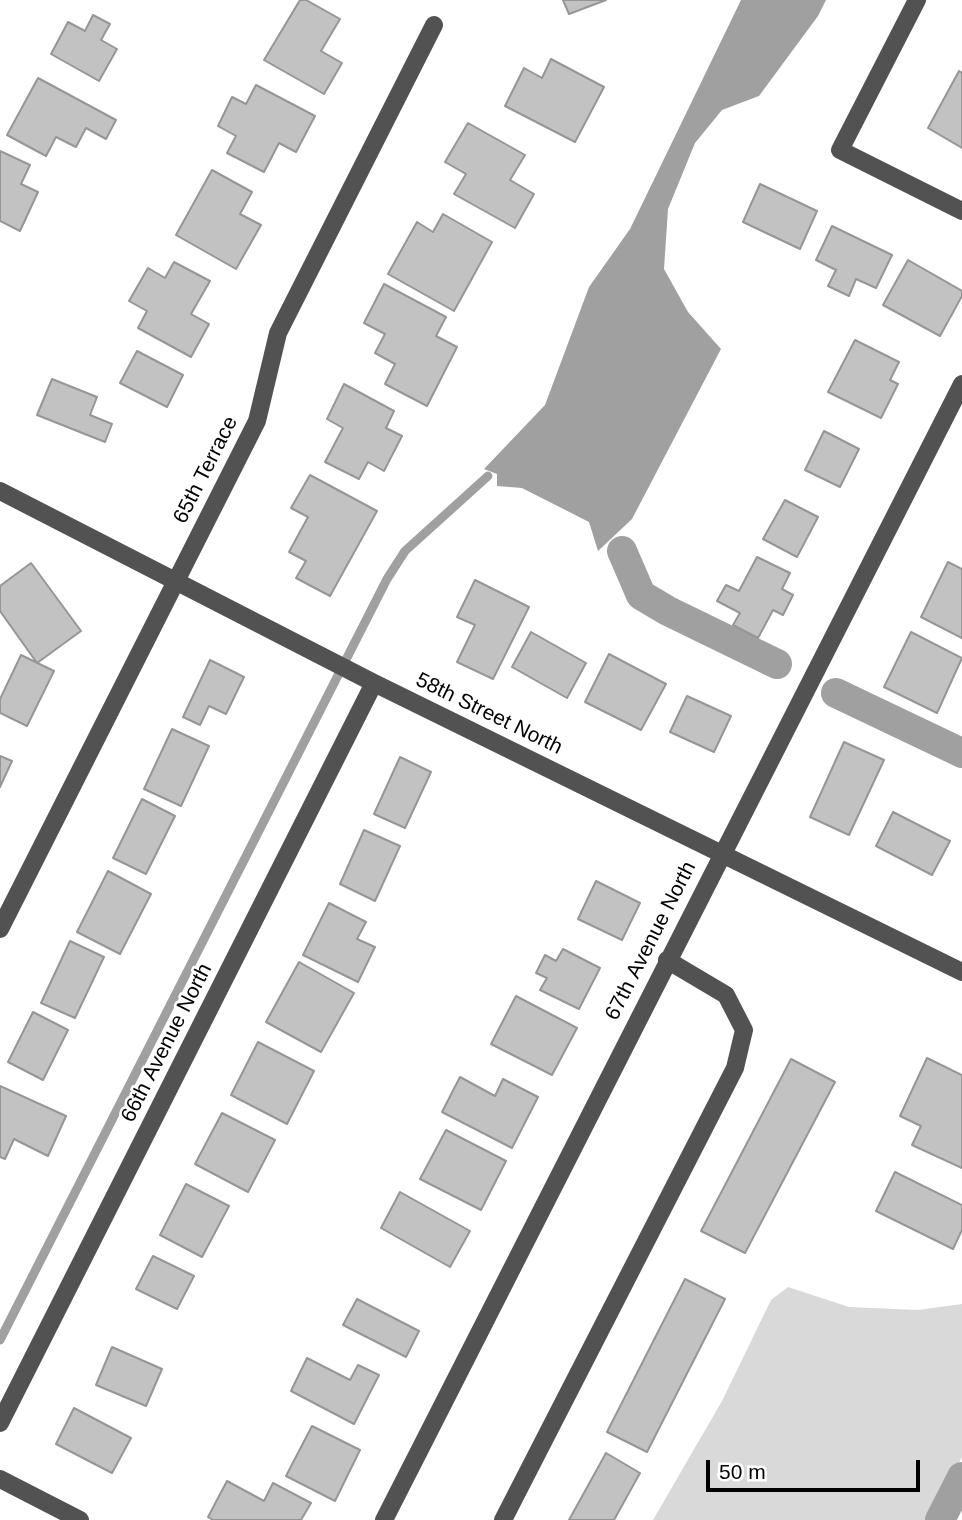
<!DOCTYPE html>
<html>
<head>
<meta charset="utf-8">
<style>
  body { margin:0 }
  #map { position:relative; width:962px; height:1520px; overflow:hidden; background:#fff; font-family:Arial,sans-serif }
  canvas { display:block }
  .scale { position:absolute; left:706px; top:1460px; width:214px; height:32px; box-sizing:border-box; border:4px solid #000; border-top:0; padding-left:9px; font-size:21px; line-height:24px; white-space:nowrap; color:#000; -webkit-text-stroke:5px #fff; paint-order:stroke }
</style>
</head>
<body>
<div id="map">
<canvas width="962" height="1520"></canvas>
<div class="scale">50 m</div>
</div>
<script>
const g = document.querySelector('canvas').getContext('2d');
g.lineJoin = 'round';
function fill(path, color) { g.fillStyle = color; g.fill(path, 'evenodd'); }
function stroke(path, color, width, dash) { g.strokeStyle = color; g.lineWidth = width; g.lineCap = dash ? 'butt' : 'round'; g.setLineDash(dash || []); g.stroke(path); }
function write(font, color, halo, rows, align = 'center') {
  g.font = font + ' Arial,sans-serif'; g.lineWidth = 5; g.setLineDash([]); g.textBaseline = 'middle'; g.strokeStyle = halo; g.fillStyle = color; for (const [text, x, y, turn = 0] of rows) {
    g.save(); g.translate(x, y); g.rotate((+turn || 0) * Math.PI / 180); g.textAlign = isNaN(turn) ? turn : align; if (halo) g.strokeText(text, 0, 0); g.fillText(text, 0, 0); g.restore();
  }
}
const green = new Path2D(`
  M788 1287 849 1307 918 1310 962 1304V1457L929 1520H653L722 1401 771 1300Z`);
const water = new Path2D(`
  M741 0H826L818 16 759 96 722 110 695 143 668 209 664 269 688 312 721 349 632 519 598 551 589 522 522 488 497 486V474L484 469 545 405 589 287 630 229Z`);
const stream = new Path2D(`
  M0 1340 387 579 405 551 488 476`);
const canal = new Path2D(`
  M622 551 641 595 668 611 777 664
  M836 693 962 753
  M940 1520 962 1477`);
const building = new Path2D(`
  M300 0H306L340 19 321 51 342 63 324 94 264 60Z
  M563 0H606L569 14Z
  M93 15 110 24 101 40 117 49 99 81 51 54 68 22 85 31Z
  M551 59 604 87 575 142 505 106 524 68 542 78Z
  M959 71 962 73V148L928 128Z
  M38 78 116 120 106 139 86 128 76 147 56 137 46 156 7 135Z
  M256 85 315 116 296 152 279 143 264 172 227 153 236 136 218 126 232 97 246 104Z
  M468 123 525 155 510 180 534 194 515 228 454 194 466 174 445 162Z
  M0 151 30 165 21 184 38 192 20 231 0 221Z
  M212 170 252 192 240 214 261 225 236 269 176 235Z
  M760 184 817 211 800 249 743 222Z
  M443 214 492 242 454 311 388 274 417 222 433 232Z
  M832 226 892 255 876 288 856 279 849 296 828 286 836 270 816 260Z
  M908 260 962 291V296L940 336 883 305Z
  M174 262 210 281 191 314 209 324 191 357 138 328 147 311 129 301 148 268 165 278Z
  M384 284 446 317 436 336 457 347 427 406 385 384 395 364 375 353 385 334 364 323Z
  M855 340 899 362 890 380 898 384 881 418 828 392Z
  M137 351 183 375 167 407 120 383Z
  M52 379 97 397 90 415 112 424 105 442 37 415Z
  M344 384 394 411 386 428 402 436 384 471 368 462 359 479 325 462 343 428 327 419Z
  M824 431 859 449 840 487 805 470Z
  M310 475 377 511 330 596 296 578 306 561 289 552 308 517 291 508Z
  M785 500 818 517 797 557 763 539Z
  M757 557 790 573 782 589 793 595 783 615 773 610 758 638 733 625 740 613 717 601 726 585 739 591Z
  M948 562 962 569V638L921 617Z
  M31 563 81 631 37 663 0 611V586Z
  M475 580 529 607 493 679 457 662 475 625 457 617Z
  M531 632 586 663 567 698 512 667Z
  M911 632 962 658 937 713 884 687Z
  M609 654 666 684 641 730 585 702Z
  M21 655 54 671 27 726 0 713V699Z
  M210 660 244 677 226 714 209 706 200 725 183 717Z
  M687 696 731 716 714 752 670 732Z
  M172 729 209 746 181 806 144 789Z
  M844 742 884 760 849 835 810 817Z
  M0 756 12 761 0 787Z
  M400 757 431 772 405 828 374 814Z
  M142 799 175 816 146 874 113 858Z
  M893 812 950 841 932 875 876 846Z
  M364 830 400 846 375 901 340 884Z
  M108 871 151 894 120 954 77 932Z
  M596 881 640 903 622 940 578 919Z
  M329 903 366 922 357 939 375 947 358 982 303 955Z
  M70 941 104 957 75 1018 41 1003Z
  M563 949 600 968 579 1009 540 990 547 978 536 973 545 955 556 961Z
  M299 962 354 993 321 1052 266 1022Z
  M516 996 577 1028 552 1075 491 1044Z
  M33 1012 68 1030 43 1080 8 1062Z
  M258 1042 314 1071 287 1124 231 1095Z
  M927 1058 962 1075V1168L912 1145 921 1126 900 1116Z
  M791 1059 835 1082 745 1253 701 1231Z
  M460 1077 495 1096 503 1079 538 1097 512 1148 442 1112Z
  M0 1086 66 1116 48 1156 14 1139 5 1159 0 1157Z
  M222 1113 275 1140 248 1192 195 1164Z
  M446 1130 506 1161 481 1210 420 1179Z
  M895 1172 962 1205V1230L953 1249 876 1211Z
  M186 1184 229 1206 202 1257 160 1235Z
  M400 1192 470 1231 450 1267 381 1228Z
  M153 1256 194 1276 177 1309 136 1289Z
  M685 1279 725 1299 647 1452 607 1432Z
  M357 1299 419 1331 406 1357 343 1325Z
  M112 1347 162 1369 146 1406 96 1385Z
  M307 1358 350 1380 358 1365 379 1375 354 1424 291 1391Z
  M74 1408 131 1438 112 1473 56 1444Z
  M312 1426 360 1450 335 1501 286 1476Z
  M606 1453 640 1473 614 1520H569Z
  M227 1481 264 1501 273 1483 311 1503 301 1520H213L208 1517Z`);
const minor = new Path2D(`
  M917 0 840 150 962 211
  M0 491 374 683 962 972
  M0 929 257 421 278 333 434 25
  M0 1423 374 683
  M0 1479 80 1520
  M384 1520 962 384
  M503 1520 735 1068 744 1030 726 995 667 960`);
const streetNames = [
  ["65th Terrace",206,470,-63],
  ["58th Street North",489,714,26],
  ["67th Avenue North",651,941,-63],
  ["66th Avenue North",167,1043,-63]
];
fill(green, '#d9d9d9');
fill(water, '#a0a0a0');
stroke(stream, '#a0a0a0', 9);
stroke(canal, '#a0a0a0', 30);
fill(building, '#c2c2c2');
stroke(building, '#969696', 2);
stroke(minor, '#525252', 18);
write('21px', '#000', '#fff', streetNames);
</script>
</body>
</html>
